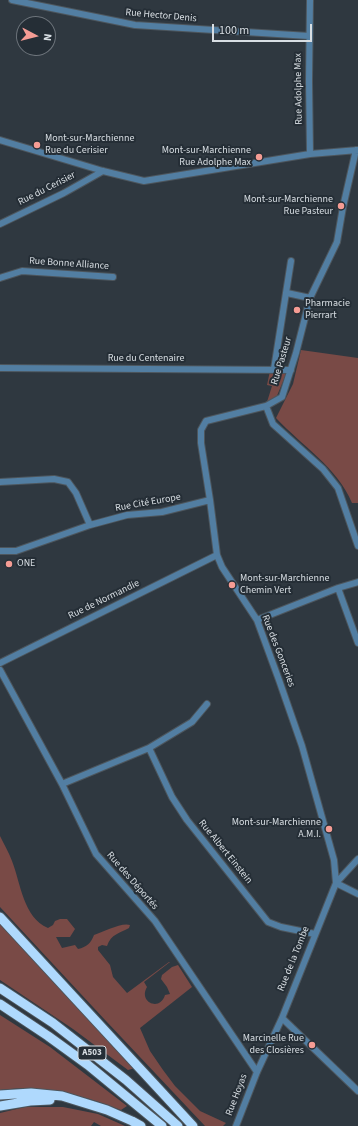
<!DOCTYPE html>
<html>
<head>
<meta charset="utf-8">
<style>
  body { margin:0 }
  #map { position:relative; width:358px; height:1126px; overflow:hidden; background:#2f3840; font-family:"Source Sans 3",sans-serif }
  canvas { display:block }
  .north { position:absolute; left:16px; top:16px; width:40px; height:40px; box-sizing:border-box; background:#252e36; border:1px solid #6d747b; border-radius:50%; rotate:97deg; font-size:11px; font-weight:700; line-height:16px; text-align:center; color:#d8dee3 }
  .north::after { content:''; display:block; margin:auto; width:14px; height:18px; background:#f59c94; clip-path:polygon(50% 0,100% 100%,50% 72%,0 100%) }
  .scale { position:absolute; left:212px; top:24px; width:100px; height:18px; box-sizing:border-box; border:2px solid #d8dee3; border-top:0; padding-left:5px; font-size:12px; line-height:14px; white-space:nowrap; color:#d8dee3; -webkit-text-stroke:3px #252e36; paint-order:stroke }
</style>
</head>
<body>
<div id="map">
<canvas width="358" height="1126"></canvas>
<div class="north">N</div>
<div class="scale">100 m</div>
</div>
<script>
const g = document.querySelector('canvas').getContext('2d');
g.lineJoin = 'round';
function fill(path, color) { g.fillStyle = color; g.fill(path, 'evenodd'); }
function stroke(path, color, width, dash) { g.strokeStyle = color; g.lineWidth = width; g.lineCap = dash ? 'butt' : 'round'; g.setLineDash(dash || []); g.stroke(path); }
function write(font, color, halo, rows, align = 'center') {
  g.font = font + ' "Source Sans 3",sans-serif'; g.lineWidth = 4; g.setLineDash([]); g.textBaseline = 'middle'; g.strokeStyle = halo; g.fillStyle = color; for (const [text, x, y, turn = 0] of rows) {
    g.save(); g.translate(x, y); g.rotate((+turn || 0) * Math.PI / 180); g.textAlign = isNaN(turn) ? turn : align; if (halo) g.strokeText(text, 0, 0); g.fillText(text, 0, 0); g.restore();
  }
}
const green = new Path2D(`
  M301 350 358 358V503H352C338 468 301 445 276 418L293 384Z
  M270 371 287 372 276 398 267 402 272 386 267 385Z
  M0 836C4 844 9 853 12 861 21 884 23 917 48 928L53 925 55 921 60 919H67L75 929 70 937H56L62 948 75 945 78 949C87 947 91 943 94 935 103 932 122 922 130 925L129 928C120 933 111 934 107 946L102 945 98 947V950L110 965 113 977 127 993 169 962H170L144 982 147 987C138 1002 160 1012 165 995L170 994 167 987 161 979 162 975 172 967 178 965 192 987 140 1028 150 1051 163 1070 175 1086 200 1111 226 1123 223 1126H205L106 1021 0 907Z
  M0 924 135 1068 128 1070 73 1029 0 980Z
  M0 1015 50 1047 127 1106 121 1110C91 1098 64 1091 31 1089 21 1088 10 1089 0 1090Z
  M25 1107H63L98 1114 125 1126H101L94 1122 91 1126H0V1113Z`);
const minor = new Path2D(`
  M12 0 135 25 309 36
  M310 0 309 81 310 154
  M0 140 103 171 144 181 310 154 358 150
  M0 224 64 193 103 171
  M0 278 22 271 113 277
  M287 293 310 298
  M0 368 291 370
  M274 369 291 261
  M266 406 273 424 323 469 338 488 358 546
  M0 482 54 479 68 482 76 493 90 525
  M0 551H16L90 525 127 515 162 512 210 500
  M338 588 358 643
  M257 620 338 588 358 582
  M0 663 217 555
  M0 670 62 784 96 854 155 921 257 1072
  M149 748 172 797 187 820 268 922 281 927 315 934
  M62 784 149 748 192 722 207 704
  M336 883 334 860 302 746 279 680 257 620 222 567 217 555 210 500 201 443V430L206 421 266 406 282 397 296 353 310 298 337 242 343 207 356 150
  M336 883 358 894
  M282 1018 358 1091
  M236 1126 257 1072 282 1018 336 883 358 859`);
const highway = new Path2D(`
  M0 917 193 1126
  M0 988 53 1023 126 1080 178 1126
  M0 1004 48 1036 88 1065 162 1126
  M0 1095 31 1093 62 1096 107 1110 132 1121 141 1126
  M0 1106 30 1101 50 1100`);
const markers = [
  [37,145,4,"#f59c94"],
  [259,157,4,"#f59c94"],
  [341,206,4,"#f59c94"],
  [297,310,4,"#f59c94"],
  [9,564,4,"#f59c94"],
  [232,585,4,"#f59c94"],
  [329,829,4,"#f59c94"],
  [312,1045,4,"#f59c94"]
];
const shields = [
  [92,1053,28]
];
const shieldNames = [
  ["A503",92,1053]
];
const streetNames = [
  ["Rue Hector Denis",161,16,5],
  ["Rue Adolphe Max",299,89,-91],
  ["Rue du Cerisier",47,189,-27],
  ["Rue Bonne Alliance",69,264,4],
  ["Rue du Centenaire",146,359],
  ["Rue Pasteur",282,361,-73],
  ["Rue Cité Europe",148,503,-10],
  ["Rue de Normandie",104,600,-26],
  ["Rue des Gonceries",278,651,69],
  ["Rue Albert Einstein",225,852,51],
  ["Rue des Déportés",132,881,49],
  ["Rue de la Tombe",294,959,-68],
  ["Rue Hoyas",237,1095,-69]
];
const poiNames = [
  ["Mont-sur-Marchienne",45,139],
  ["Rue du Cerisier",45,151],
  ["Mont-sur-Marchienne",251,151,"right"],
  ["Rue Adolphe Max",251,163,"right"],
  ["Mont-sur-Marchienne",333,200,"right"],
  ["Rue Pasteur",333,212,"right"],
  ["Pharmacie",305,304],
  ["Pierrart",305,316],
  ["ONE",17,564],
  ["Mont-sur-Marchienne",240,579],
  ["Chemin Vert",240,591],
  ["Mont-sur-Marchienne",321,823,"right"],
  ["A.M.I.",321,835,"right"],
  ["Marcinelle Rue",304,1039,"right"],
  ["des Closières",304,1051,"right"]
];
fill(green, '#794a46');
stroke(minor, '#4d565d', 8);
stroke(highway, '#4d565d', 11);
stroke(minor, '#527ea2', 6);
stroke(highway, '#afd9fd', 9);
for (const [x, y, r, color] of markers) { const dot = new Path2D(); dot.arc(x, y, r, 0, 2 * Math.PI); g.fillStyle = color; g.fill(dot); stroke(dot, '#252e36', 1.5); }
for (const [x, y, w] of shields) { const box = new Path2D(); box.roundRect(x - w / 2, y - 7, w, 14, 3); g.fillStyle = '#252e36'; g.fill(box); stroke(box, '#d8dee3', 1); }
write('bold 9px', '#d8dee3', null, shieldNames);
write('10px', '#d8dee3', '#252e36', streetNames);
write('10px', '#d8dee3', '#252e36', poiNames, 'left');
</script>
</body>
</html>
